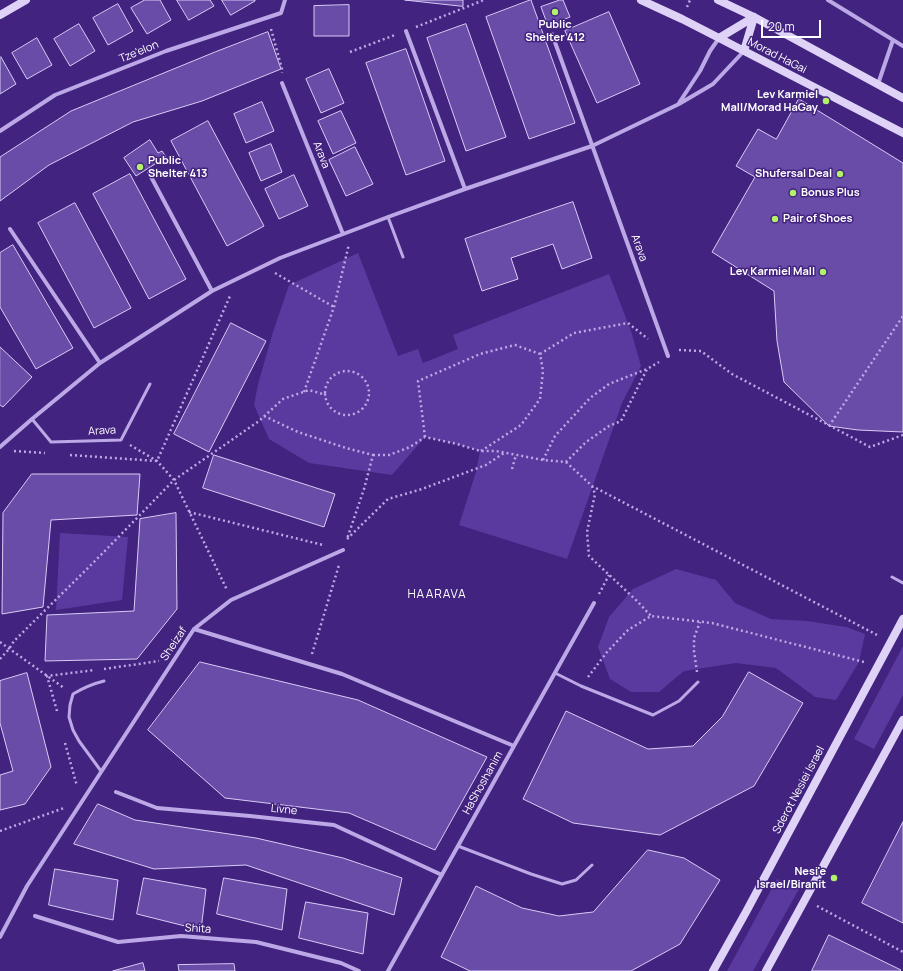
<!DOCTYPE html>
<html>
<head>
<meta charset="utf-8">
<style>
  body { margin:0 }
  #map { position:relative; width:903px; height:971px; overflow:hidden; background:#42237f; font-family:Manrope,sans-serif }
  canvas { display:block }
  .scale { position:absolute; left:761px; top:20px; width:60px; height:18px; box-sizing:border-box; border:2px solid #fff; border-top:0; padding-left:5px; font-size:12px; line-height:14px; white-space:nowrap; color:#fff; -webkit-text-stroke:3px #42237f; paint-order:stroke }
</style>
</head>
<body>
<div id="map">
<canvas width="903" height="971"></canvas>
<div class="scale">20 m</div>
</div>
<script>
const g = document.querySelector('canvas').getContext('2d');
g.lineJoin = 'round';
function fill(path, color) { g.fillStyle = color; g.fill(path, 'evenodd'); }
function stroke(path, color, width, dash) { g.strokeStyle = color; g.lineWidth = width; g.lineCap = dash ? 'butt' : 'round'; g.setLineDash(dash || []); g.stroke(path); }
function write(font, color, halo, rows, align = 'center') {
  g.font = font + ' Manrope,sans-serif'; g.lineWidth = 3; g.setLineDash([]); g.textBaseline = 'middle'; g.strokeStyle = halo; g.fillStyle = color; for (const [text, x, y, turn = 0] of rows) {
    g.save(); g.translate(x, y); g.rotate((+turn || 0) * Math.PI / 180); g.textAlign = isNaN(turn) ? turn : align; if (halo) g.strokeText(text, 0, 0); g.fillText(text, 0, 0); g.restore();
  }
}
const green = new Path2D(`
  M358 253 398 356 418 349 423 363 458 349 453 335 609 274 631 331 641 366 622 403 567 559 459 525 476 472 480 451 457 444 425 437 392 475 309 463 269 439 254 405 258 384 273 332 289 285Z
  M60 533 128 537 122 600 56 610Z
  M676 569 716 580 735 603 771 619 807 621 846 627 865 634 859 662 836 700 815 697 776 668 736 663 684 671 659 692H631L610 679 598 647 609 617 633 589Z
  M903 646V695L874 749 854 739Z
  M777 879 799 889 753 971H727Z`);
const building = new Path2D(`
  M145 0H160L171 20 147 34 131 8Z
  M177 0H210L214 6 189 20Z
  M222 0H255V1L231 15Z
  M405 0H463V6Z
  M531 0 575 123 529 139 486 17Z
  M560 0H563L570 17 548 26 541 7Z
  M118 4 133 31 108 45 93 18Z
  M349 5V36H314V6Z
  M609 12 640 84 597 103 565 31Z
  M79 24 95 51 70 66 54 39Z
  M466 24 506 137 466 151 427 38Z
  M268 32 281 69 202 101 133 122 49 165 0 201V157L71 111 215 52Z
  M37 38 52 65 27 79 12 53Z
  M406 49 445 161 406 175 366 63Z
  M1 57 16 84 0 94V58Z
  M329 69 344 103 321 113 306 79Z
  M799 99 903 163V432L858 430 829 426 784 382 777 341 774 291 712 252 755 177 736 166 758 129 776 139Z
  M262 102 274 131 246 143 234 114Z
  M341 111 356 143 333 154 318 121Z
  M208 121 264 226 227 246 171 141Z
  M150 140 158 153 162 151 166 157 136 176 124 158Z
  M271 144 282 172 261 181 249 153Z
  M355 147 373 184 346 196 329 160Z
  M130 174 186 279 149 299 93 194Z
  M294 175 308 206 279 219 265 189Z
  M573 202 592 258 562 269 553 244 511 258 518 279 482 291 465 239Z
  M75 203 131 308 94 328 38 223Z
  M13 245 73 348 36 369 0 307V253Z
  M231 323 266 341 209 452 174 434Z
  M0 347 32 377 3 407 0 405Z
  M214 455 335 494 324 527 203 488Z
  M32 474H140L137 515 51 520 43 607 2 614 3 513Z
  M176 513 177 609 137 659 45 661 47 615 134 611 140 519Z
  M200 662 358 700 487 757 435 850 349 813 225 798 148 730Z
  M749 672 803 703 754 786 660 835 573 823 523 799 566 711 648 749 693 746 722 717Z
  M27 673 51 767 25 804 0 810V775L13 771 0 723V681Z
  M98 804 135 820 256 838 343 858 402 878 394 915 246 865 154 869 74 844Z
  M903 822V923L862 903Z
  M648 850 684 858 720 880 680 944 631 971H470L441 957 476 886 522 908 559 916 593 912Z
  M55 869 118 880 113 920 49 905Z
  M144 878 206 889 201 930 137 914Z
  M224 878 287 889 282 930 217 914Z
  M306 902 368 913 363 954 299 938Z
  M829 935 901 970 900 971H812Z
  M143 963 145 971H113Z
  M234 964 235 971H179L178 965Z`);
const path = new Path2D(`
  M687 7 690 0
  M416 27 484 0
  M271 29 282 69V73
  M350 52 395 35
  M275 273 334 307
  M679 350 701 351 732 374 870 447 903 435
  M540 354 574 333 628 323 648 339
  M325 393a22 22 0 1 1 44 0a22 22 0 1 1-44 0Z
  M304 392 334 307 349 244
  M264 416 298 432 346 448 373 455 364 489 347 539
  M829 426 903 316
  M425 437 418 381 480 354 515 345 540 354
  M130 445 157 461 174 480 227 590
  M14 451 45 453
  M481 451 521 425 540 399 543 371 540 354
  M70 455 157 461 230 296
  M373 455H389L410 447 425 437 457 444 480 451H496L543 460 566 462 586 442 609 426 621 421 647 369 659 362
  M543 460 555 436 590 398 609 384 647 369
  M566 462 592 486 879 636
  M512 469 516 455
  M592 486 595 494 587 532 589 556 637 601 651 616
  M189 512 323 545
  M347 539 388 499 422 489 486 465 504 453
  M599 594 609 575
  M0 642 64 688
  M312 654 339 565
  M0 659 9 649 14 641 96 560 174 480 259 421 283 399 309 390 326 395
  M104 669 159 661
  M697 672 694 651V638L700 622
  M588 677 607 652 628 630 651 616 712 623 864 662
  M57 711 47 676 95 670
  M65 743 77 786
  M0 831 64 808
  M817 906 903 952`);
const lane = new Path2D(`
  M388 217 403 257
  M32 419 51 442 121 440 150 384
  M892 577 903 583
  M555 673 581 686 653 715 679 701 698 682
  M101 771 79 741 73 730 69 717 70 705 73 694C83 688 92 684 104 681
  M458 846 531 874 562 884 576 880 592 865`);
const street = new Path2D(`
  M828 0 903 46
  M406 31 465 189
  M552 34 668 356
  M282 83 343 234
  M878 84 893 40
  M679 103 700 71 710 51 719 38
  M0 131 55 95 166 51 281 13 285 0
  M149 173 212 291
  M10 229 100 363
  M0 447 32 419 100 363 212 291 280 258 388 217 465 189 592 146 679 104 713 84 744 51
  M194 629 231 600 343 550
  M116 792 157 808 250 816 334 825 442 875
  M35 916 118 942 181 936 256 942 341 963 359 971
  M0 937 27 886 194 629 342 674 514 746
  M388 971 594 603`);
const secondary = new Path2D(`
  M641 0 682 19 719 38 903 133
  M718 0 754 17 903 98
  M0 15 26 0
  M719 38 754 17
  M744 51 754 17
  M713 971 746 912 903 619
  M766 971 903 720`);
const markers = [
  [555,12,4,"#b1f16b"],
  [826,101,4,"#b1f16b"],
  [140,167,4,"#b1f16b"],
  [840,174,4,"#b1f16b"],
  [793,193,4,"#b1f16b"],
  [775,219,4,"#b1f16b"],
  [823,272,4,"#b1f16b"],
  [834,878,4,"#b1f16b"]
];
const poiNames = [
  ["Public",555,25,"center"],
  ["Shelter 412",555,38,"center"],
  ["Lev Karmiel",818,95],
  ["Mall/Morad HaGay",818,108],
  ["Public",148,161,"left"],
  ["Shelter 413",148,174,"left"],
  ["Shufersal Deal",832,174],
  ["Bonus Plus",801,193,"left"],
  ["Pair of Shoes",783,219,"left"],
  ["Lev Karmiel Mall",815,272],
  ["Nesi'e",826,872],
  ["Israel/Biranit",826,885]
];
const streetNames = [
  ["Tze'elon",139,52,-22],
  ["Morad HaGai",777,56,27],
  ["Arava",321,155,68],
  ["Arava",639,248,70],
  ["Arava",102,431,-3],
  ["Sheizaf",174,644,-56],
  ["HaShoshanim",483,783,-61],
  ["Sderot Nesiei Israel",799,790,-62],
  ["Livne",284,810,6],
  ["Shita",198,929,4]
];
const neighbourhoodNames = [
  ["HAARAVA",437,595]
];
fill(green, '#5a3a9f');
fill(building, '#694ba8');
stroke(building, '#d9ccf5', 1);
stroke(path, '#bca8e6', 2.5, [2, 3]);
stroke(lane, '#bca8e6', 3);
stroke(street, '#bca8e6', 4);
stroke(secondary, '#ded2f6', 8);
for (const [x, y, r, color] of markers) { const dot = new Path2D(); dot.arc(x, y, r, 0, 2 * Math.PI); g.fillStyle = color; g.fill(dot); stroke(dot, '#42237f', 1.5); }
write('bold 11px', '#fff', '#42237f', poiNames, 'right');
write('11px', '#fff', '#42237f', streetNames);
g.letterSpacing = '1px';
write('12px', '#fff', '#42237f', neighbourhoodNames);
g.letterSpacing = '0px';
</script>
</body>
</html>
